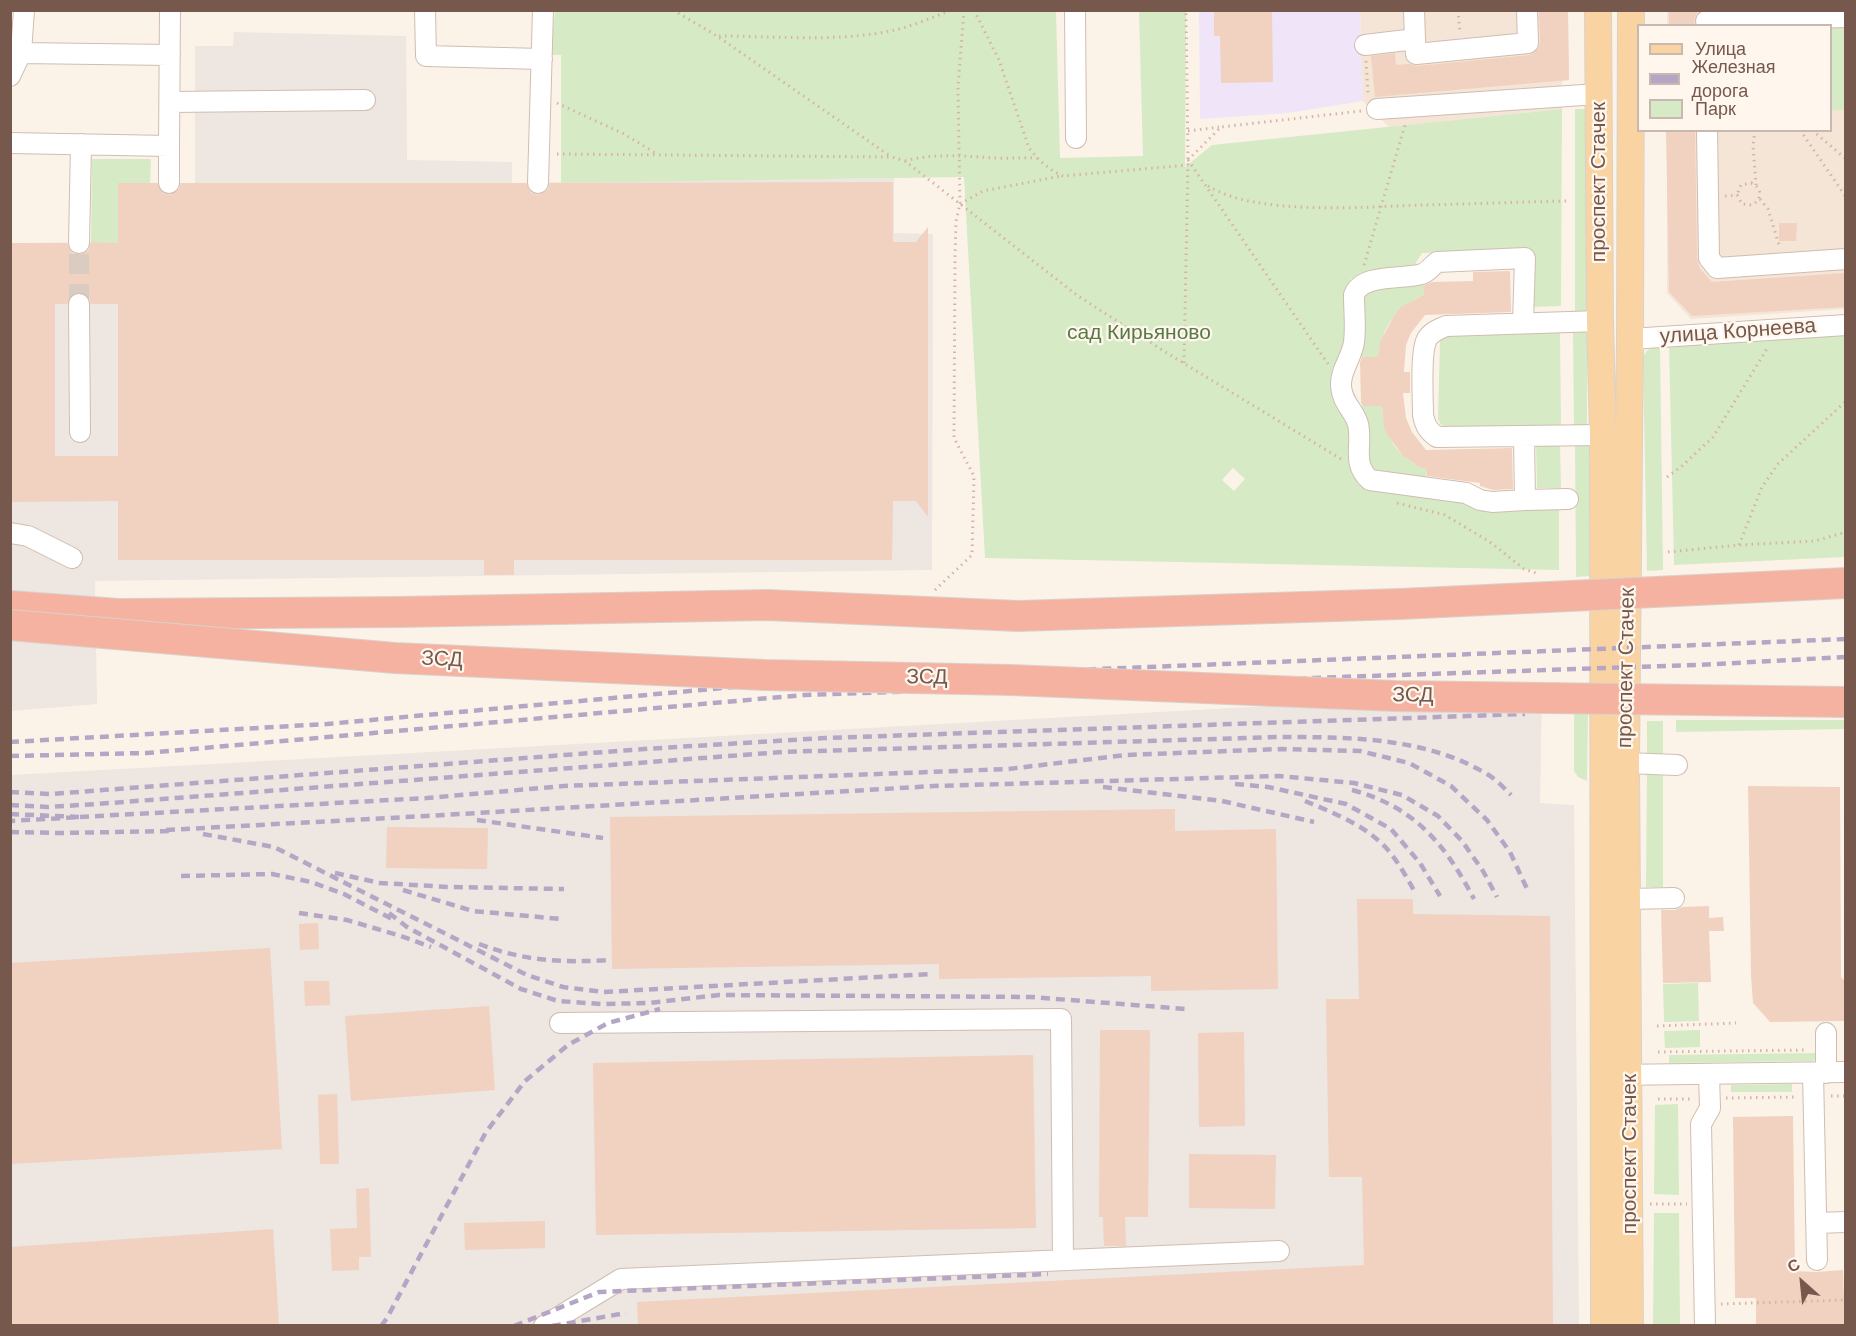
<!DOCTYPE html>
<html>
<head>
<meta charset="utf-8">
<style>
  body { margin:0 }
  #map { position:relative; width:1856px; height:1336px; overflow:hidden; background:#fcf3e8; font-family:"DM Sans",sans-serif }
  canvas { display:block }
  .frame { position:absolute; inset:0; border:12px solid #76594c; pointer-events:none }
  .legend { position:absolute; left:1637px; top:24px; width:195px; height:108px; box-sizing:border-box; background:#fff7ee; border:2px solid #c8b8ad; margin:0; padding:8px 10px; list-style:none; font-size:18px; color:#76594c }
  .legend li { display:flex; align-items:center; gap:12px; height:30px }
  .legend b { width:30px; border:2px solid #c8b8ad }
  .north { position:absolute; left:1772px; top:1252px; width:60px; height:60px; -webkit-text-stroke:4px #fff7ee; paint-order:stroke; rotate:333deg; font-size:16px; font-weight:700; line-height:24px; text-align:center; color:#76594c }
  .north::after { content:''; display:block; margin:auto; width:21px; height:27px; background:#76594c; clip-path:polygon(50% 0,100% 100%,50% 72%,0 100%) }
</style>
</head>
<body>
<div id="map">
<canvas width="1856" height="1336"></canvas>
<div class="frame"></div>
<ul class="legend">
<li><b style="height:8px;background:#f9d4a2"></b>Улица</li>
<li><b style="height:8px;background:#b6a6c6"></b>Железная дорога</li>
<li><b style="height:16px;background:#d6eac6"></b>Парк</li>
</ul>
<div class="north">С</div>
</div>
<script>
const g = document.querySelector('canvas').getContext('2d');
g.lineJoin = 'round';
function fill(path, color) { g.fillStyle = color; g.fill(path, 'evenodd'); }
function stroke(path, color, width, dash) { g.strokeStyle = color; g.lineWidth = width; g.lineCap = dash ? 'butt' : 'round'; g.setLineDash(dash || []); g.stroke(path); }
function write(font, color, halo, rows, align = 'center') {
  g.font = font + ' "DM Sans",sans-serif'; g.lineWidth = 4.5; g.setLineDash([]); g.textBaseline = 'middle'; g.strokeStyle = halo; g.fillStyle = color; for (const [text, x, y, turn = 0] of rows) {
    g.save(); g.translate(x, y); g.rotate((+turn || 0) * Math.PI / 180); g.textAlign = isNaN(turn) ? turn : align; if (halo) g.strokeText(text, 0, 0); g.fillText(text, 0, 0); g.restore();
  }
}
const residential = new Path2D(`
  M1360 11H1568L1569 80 1562 81V109L1389 127 1363 101Z
  M1667 11H1845V309L1691 319 1667 293V131L1830 130V26L1667 25Z`);
const industrial = new Path2D(`
  M234 32 406 36 407 160 512 162V183L894 178V233L933 234 932 570 95 581 97 704 11 711V243L118 242V183H195V46H233Z
  M1542 691 1540 803 1574 805 1579 1325 11 1326V775Z`);
const education = new Path2D(`
  M1199 11H1360L1363 101 1288 113 1200 119Z`);
const green = new Path2D(`
  M555 11H1056L1060 158 1143 156 1139 11H1186L1185 167 1212 145 1562 109 1561 306 1529 307V251L1422 253 1414 266 1350 279 1348 338 1336 363 1337 394 1348 419 1354 474 1358 484 1369 489 1559 506V570L985 558 964 177 561 183V55H551ZM1233 468 1245 479 1234 491 1222 480Z
  M1830 26H1845V110H1831Z
  M1575 109H1589V312H1575Z
  M92 159H151L150 183H118V243L91 242Z
  M1423 283 1424 295C1395 309 1383 325 1378 357H1360L1357 306 1370 287Z
  M1573 330H1587V428L1574 429Z
  M1451 333H1560L1561 425 1454 428 1441 425 1438 419 1440 342 1443 336Z
  M1845 334V557L1674 565 1669 345Z
  M1660 345 1663 570 1647 571 1643 357C1647 349 1651 347 1660 345Z
  M1361 406H1382C1383 434 1398 460 1426 469L1427 484 1376 476 1361 464Z
  M1575 441H1589L1591 576 1576 577Z
  M1560 442 1561 488H1537L1536 443Z
  M1574 714H1588L1587 781 1578 777 1574 771Z
  M1676 720H1845V729L1676 732Z
  M1647 721H1663V757H1647Z
  M1647 773H1663V887H1646Z
  M1698 983 1699 1021 1664 1022 1663 984Z
  M1700 1030V1047L1665 1048 1664 1031Z
  M1817 1053 1814 1061 1669 1063V1055Z
  M1792 1084V1092H1731V1085Z
  M1678 1104 1679 1195 1654 1194 1655 1105Z
  M1654 1213H1679L1680 1325H1653Z`);
const building = new Path2D(`
  M1214 10H1272L1273 82 1221 83 1220 36H1214Z
  M1539 10H1568L1569 80 1375 97 1371 56 1395 53 1396 65 1410 64 1417 66 1530 55 1538 49 1540 43Z
  M1669 10H1698L1694 21 1695 26H1669Z
  M1666 130H1695L1697 258 1700 269 1712 282 1845 273V307L1692 316 1669 292Z
  M893 182V242H916L928 227V517L916 501H893L892 560H514V575H484V560H118V501L10 502V243H67L72 253 79 255 89 250 91 242 118 243V183H157L163 193 170 195 179 189 181 183H526L531 193 538 195 548 190 550 183ZM79 292 89 297 91 304H118V456H55V304H67L72 294Z
  M1779 223H1797L1796 241H1779Z
  M1510 271 1511 312 1425 315 1411 333 1406 345 1404 372H1410V393H1403L1406 418 1412 432 1426 450 1512 448 1513 489 1493 490 1480 486V483L1427 476 1426 469 1419 467 1403 456 1389 437 1384 428 1382 406H1363L1361 403 1360 362 1362 357H1378L1380 342 1394 316 1401 307 1424 295 1423 286 1432 282 1473 281V272Z
  M1748 786 1840 787 1841 977 1845 981V1021L1770 1022 1753 1003 1751 976Z
  M1175 809V831L1276 829 1278 989 1151 991V976L939 979V964L612 969 610 817Z
  M387 827 488 828 487 869 386 868Z
  M1357 899H1413V914L1550 916 1553 1326H638L637 1302 1364 1265 1362 1177H1329L1326 999H1359Z
  M1709 906V918L1723 917 1724 931H1709L1711 982 1663 983 1661 910H1675L1682 907Z
  M318 923 319 949 300 950 299 924Z
  M270 948 282 1149 10 1164V963Z
  M304 981H329L330 1005 305 1006Z
  M489 1006 495 1090 351 1101 345 1016Z
  M1100 1030H1150L1148 1217H1125L1126 1246H1104L1103 1217H1099Z
  M1244 1032 1245 1126 1199 1127 1198 1033Z
  M1033 1055 1036 1228 596 1235 593 1063Z
  M337 1094 339 1164H320L318 1095Z
  M1793 1116 1795 1271 1817 1272 1843 1270 1845 1326H1756V1298H1735L1733 1117Z
  M1189 1154 1276 1155 1275 1209 1189 1208Z
  M369 1188 371 1257H359V1270L332 1271 330 1229 357 1228 356 1189Z
  M545 1221V1248L465 1250 464 1223Z
  M273 1229 279 1326H10V1247Z`);
const minorTunnel = new Path2D(`
  M79 304V243`);
const path = new Path2D(`
  M673 10 717 36 890 156
  M974 10 999 60 1029 148 1039 160 1053 171 1063 176 1188 165
  M1458 10 1460 33
  M719 36C776 36 843 43 899 29 917 24 934 17 951 10
  M1366 61 1368 93
  M557 103 624 134 657 154
  M1755 130 1753 145 1756 185
  M1800 130 1846 197
  M1812 130 1846 159
  M1188 131 1219 127
  M557 154 892 157 905 161 1078 296 1167 353 1341 459
  M1188 160 1328 364
  M1188 160 1221 127 1361 111
  M905 161C934 153 965 156 994 158 1009 159 1023 157 1037 158
  M1208 186C1256 216 1364 207 1421 205 1470 204 1519 202 1569 201
  M1725 196 1737 195 1742 204 1752 205C1763 199 1762 187 1751 183L1741 185 1737 195
  M1760 199 1768 209 1780 248
  M960 204 983 191 1061 176
  M1364 265 1405 125
  M1184 363 1188 160 1186 10
  M1667 477 1682 466 1713 437 1768 347
  M1397 503 1445 515 1490 542 1524 569 1539 574
  M1739 545 1762 487 1778 464 1846 401
  M1668 552 1739 545 1815 541 1846 532
  M935 590 972 555 974 476 954 438 955 257 956 221 960 204 958 87 964 10
  M1657 1026 1736 1023
  M1658 1052 1808 1050
  M1831 1096H1846
  M1726 1098 1797 1097
  M1658 1099H1692
  M1650 1204H1687
  M1721 1304 1846 1300`);
const minor = new Path2D(`
  M425 10 426 56 542 59
  M1075 10 1076 138
  M1706 21 1846 17
  M1415 39 1416 54 1528 43 1527 10
  M1365 45 1415 39 1414 10
  M21 53 170 55
  M10 76 21 53 24 10
  M170 102 365 100
  M1377 109 1598 94
  M1707 130 1709 258 1717 268 1846 259
  M10 143 169 146 170 10
  M169 183V146
  M538 183 543 10
  M79 243 81 144
  M79 304 80 432
  M1600 321 1446 326C1439 329 1431 332 1427 339 1420 352 1423 398 1423 415 1425 425 1428 431 1437 437L1603 435
  M1523 323 1525 258 1437 262C1432 266 1428 272 1422 274 1402 280 1362 273 1354 295 1354 311 1356 327 1354 342 1352 358 1340 370 1341 386 1342 403 1354 410 1358 424 1363 445 1351 463 1370 480L1466 493 1480 500 1492 502 1525 500 1524 437
  M1630 339 1846 325
  M1525 500 1568 499
  M10 533 28 536 72 558
  M1626 763 1677 765
  M1628 899 1674 898
  M560 1023 1061 1019 1063 1260
  M1826 1033V1073
  M1813 1073 1817 1260
  M1614 1075 1846 1072
  M1816 1223 1846 1222
  M544 1326 621 1279 1279 1251
  M1705 1326 1701 1124 1710 1108 1709 1074`);
const major = new Path2D(`
  M1598 10 1600 321 1603 435 1604 1326
  M1630 1326 1626 763 1630 339 1631 10`);
const highway = new Path2D(`
  M10 606 118 614 399 612 767 605 1018 616`);
const rail = new Path2D(`
  M10 742 327 724 800 681 1846 639
  M10 756 147 753 804 695 1697 665 1846 657
  M1235 784 1268 787 1346 804 1391 829 1420 863 1440 896
  M1103 787 1222 801 1314 822
  M1352 790C1415 807 1445 844 1474 899
  M10 792 51 794 644 749 825 738 1525 714
  M1305 801C1329 811 1360 823 1380 842 1395 855 1405 875 1415 892
  M10 805 48 807 97 804 782 752 1279 737C1349 737 1425 737 1487 774 1496 779 1504 788 1511 795
  M10 814 80 817 10 821
  M80 817 427 798 564 786 1008 769 1126 755 1281 749 1360 751 1409 763 1451 786 1487 820 1510 852 1528 891
  M477 820 603 838
  M166 830 426 816 934 786 1279 776 1354 783 1402 795 1438 816 1462 841 1483 871 1497 897
  M10 832 60 833 173 831
  M203 834 274 847 527 975 563 987 604 992 931 974
  M335 873 380 883 449 887 564 889
  M181 876 272 874 311 882 344 894 394 920
  M403 890 473 911 561 919
  M299 913 347 920 401 936 431 947
  M389 913 407 927 521 989 558 1001 601 1004 649 1003 719 995 1031 997 1186 1009
  M479 944C524 961 562 963 609 960
  M381 1326 387 1318 486 1132 525 1081 568 1045 608 1023 660 1009
  M514 1326 599 1292 1048 1274
  M552 1326 626 1313`);
const highwayBridge = new Path2D(`
  M1018 616 1400 604 1846 583
  M10 625 395 658 765 675 1011 680 1396 696 1846 702`);
const streetNames = [
  ["проспект Стачек",1599,182,-90],
  ["улица Корнеева",1738,332,-4],
  ["ЗСД",442,660,3],
  ["проспект Стачек",1627,668,-89],
  ["ЗСД",927,678,1],
  ["ЗСД",1413,696,1],
  ["проспект Стачек",1630,1154,-90]
];
const parkNames = [
  ["сад Кирьяново",1139,333]
];
fill(residential, '#f4e5d6');
fill(industrial, '#ede6e1');
fill(education, '#f0e4f9');
fill(green, '#d6eac6');
fill(building, '#f1d1c0');
stroke(minorTunnel, '#daccc1', 20, [20, 10]);
stroke(minor, '#d0bdb0', 22);
stroke(major, '#d9d1cd', 28);
stroke(highway, '#d9d1cd', 32);
stroke(path, '#d6b4a3', 3, [1.5, 4.5]);
stroke(minor, '#fff', 20);
stroke(major, '#f9d4a2', 26);
stroke(highway, '#f5b2a0', 30);
stroke(rail, '#b6a6c6', 4.5, [9, 6]);
stroke(highwayBridge, '#d9d1cd', 32, []);
stroke(highwayBridge, '#f5b2a0', 30);
write('21px', '#76594c', '#fff7ee', streetNames);
write('21px', '#577b44', '#fff7ee', parkNames);
</script>
</body>
</html>
